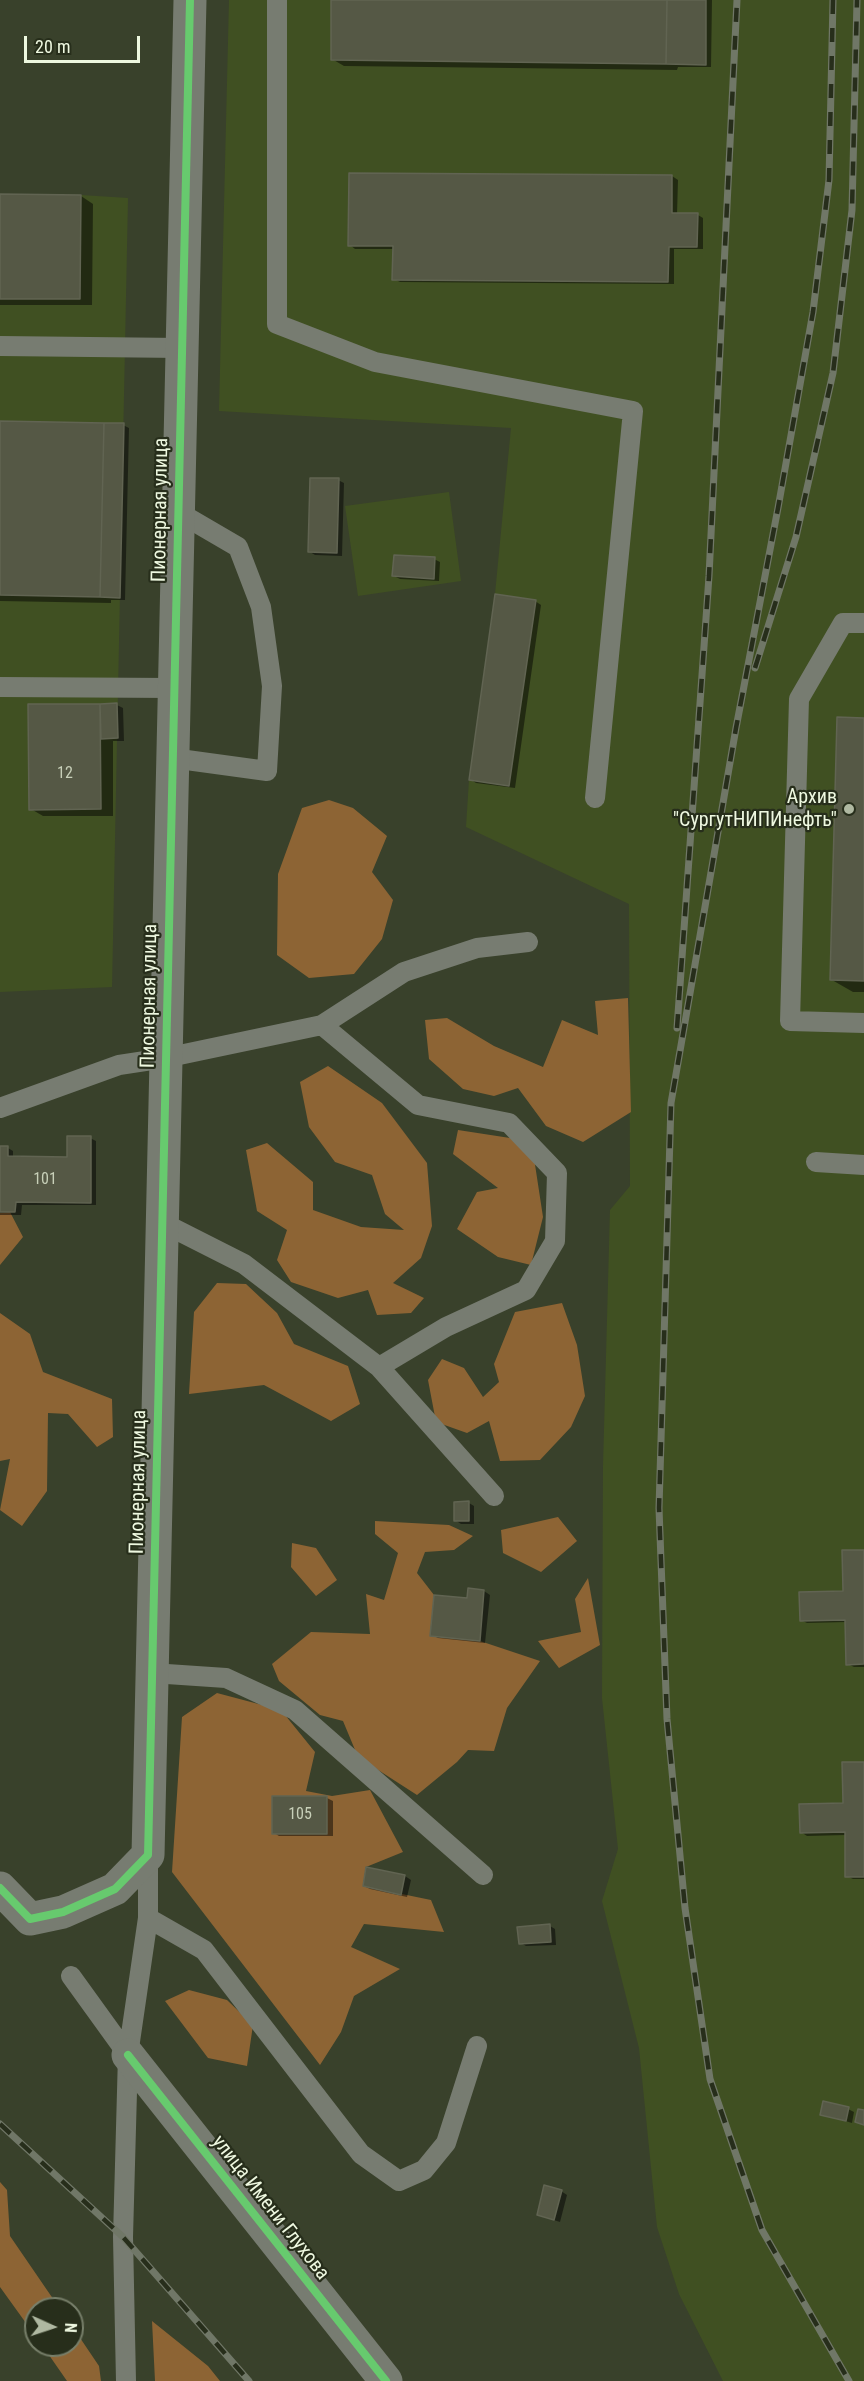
<!DOCTYPE html>
<html>
<head>
<meta charset="utf-8">
<style>
  body { margin:0 }
  #map { position:relative; width:864px; height:2381px; overflow:hidden; background:#39412b; font-family:"Roboto Condensed",sans-serif }
  canvas { display:block }
  .north { position:absolute; left:24px; top:2297px; width:60px; height:60px; box-sizing:border-box; background:#272e1b; border:2px solid #777f6a; border-radius:50%; rotate:93deg; font-size:16px; font-weight:700; line-height:24px; text-align:center; color:#eef8e0 }
  .north::after { content:''; display:block; margin:auto; width:21px; height:27px; background:#afb8a1; clip-path:polygon(50% 0,100% 100%,50% 72%,0 100%) }
  .scale { position:absolute; left:24px; top:36px; width:116px; height:27px; box-sizing:border-box; border:3px solid #eef8e0; border-top:0; padding-left:8px; font-size:18px; line-height:21px; white-space:nowrap; color:#eef8e0; -webkit-text-stroke:4px #272e1b; paint-order:stroke }
</style>
</head>
<body>
<div id="map">
<canvas width="864" height="2381"></canvas>
<div class="north">N</div>
<div class="scale">20 m</div>
</div>
<script>
const g = document.querySelector('canvas').getContext('2d');
g.lineJoin = 'round';
function fill(path, color) { g.fillStyle = color; g.fill(path, 'evenodd'); }
function stroke(path, color, width, dash) { g.strokeStyle = color; g.lineWidth = width; g.lineCap = dash ? 'butt' : 'round'; g.setLineDash(dash || []); g.stroke(path); }
function write(font, color, halo, rows, align = 'center') {
  g.font = font + ' "Roboto Condensed",sans-serif'; g.lineWidth = 4.5; g.setLineDash([]); g.textBaseline = 'middle'; g.strokeStyle = halo; g.fillStyle = color; for (const [text, x, y, turn = 0] of rows) {
    g.save(); g.translate(x, y); g.rotate((+turn || 0) * Math.PI / 180); g.textAlign = isNaN(turn) ? turn : align; if (halo) g.strokeText(text, 0, 0); g.fillText(text, 0, 0); g.restore();
  }
}
const built = new Path2D(`
  M229 0H864V2381H723L679 2294 657 2227 639 2048 602 1901 618 1849 602 1698 603 1466 610 1210 630 1186 629 904 466 827 469 780 495 594 511 428 219 411Z
  M0 194 81 195 128 198 112 987 0 992Z
  M449 492 461 581 358 596 345 506Z`);
const forest = new Path2D(`
  M329 800 353 808 387 836 372 872 393 900 382 939 354 974 309 978 277 955 278 874 302 808Z
  M628 998 631 1112 583 1142 546 1126 518 1088 494 1096 463 1089 429 1059 425 1020 447 1018 494 1046 543 1067 562 1020 598 1035 595 1001Z
  M328 1066 382 1103 427 1163 432 1226 421 1258 393 1283 424 1298 411 1313 377 1315 368 1290 338 1298 291 1282 277 1260 287 1230 257 1211 246 1150 267 1143 313 1182V1210L361 1227 404 1230 385 1214 372 1175 335 1162 309 1127 300 1082Z
  M458 1130 510 1138 534 1158 543 1217 531 1265 498 1257 457 1229 477 1192 498 1188 453 1154Z
  M10 1212 23 1237 0 1265V1213Z
  M217 1283 246 1284 277 1313 294 1344 348 1366 360 1404 331 1421 264 1385 189 1394 194 1312Z
  M562 1303 577 1345 585 1396 571 1427 540 1460 500 1461 489 1421 467 1433 436 1422 428 1380 442 1359 464 1368 483 1397 499 1382 494 1364 515 1312Z
  M0 1313 30 1334 43 1372 112 1399 113 1437 97 1447 68 1414 48 1413 47 1491 22 1526 0 1510 10 1459 0 1461Z
  M558 1517 577 1541 541 1572 503 1553 501 1530Z
  M375 1521 449 1525 473 1536 454 1550 425 1552 417 1573 434 1595 480 1641 540 1661 507 1708 494 1751 468 1750 457 1762 417 1795 358 1757 343 1721 320 1715 279 1681 272 1664 311 1632 370 1634 366 1594 384 1600 398 1553 375 1534Z
  M292 1543 316 1548 337 1580 316 1596 291 1567Z
  M588 1578 600 1645 559 1668 538 1641 581 1632 575 1599Z
  M217 1693 281 1710 315 1752 306 1791 332 1796 370 1790 403 1852 366 1867 363 1886 431 1900 444 1932 364 1924 351 1947 400 1969 354 1996 341 2032 320 2065 172 1872 182 1717Z
  M189 1990 227 2000 253 2025 247 2066 208 2058 165 2001Z
  M0 2182 7 2190 10 2236 60 2309H36V2337L0 2287Z
  M152 2321 208 2366 220 2381H155Z
  M72 2326 99 2366 101 2381H67L42 2345H72Z`);
const shadow = new Path2D(`
  M333 0H712L711 67H678L677 70 344 66 332 59Z
  M672 176 678 180 677 215H698L703 218V249H674V284L400 282 394 279V249H355L350 245Z
  M0 196H81L93 204 92 305H0Z
  M0 422 123 425 129 428 125 600H111V603L0 601Z
  M338 480 344 483 342 556 315 555 310 552Z
  M434 559 440 562 439 581 400 579 394 576Z
  M535 601 541 605 515 788 476 783 470 779Z
  M117 705 123 708 124 741H113V816H43L31 809 30 706Z
  M864 720V992H853L832 980Z
  M90 1138 96 1141V1205H22L21 1215H0V1148H8L13 1151V1158H68Z
  M469 1503 474 1506V1524H461L455 1520Z
  M864 1551V1667H854L848 1664 847 1622 807 1623 801 1620 844 1592Z
  M470 1590 484 1591 490 1595 485 1643 438 1638 432 1635 468 1600Z
  M864 1763V1879H853L847 1876 846 1835 807 1836 801 1832 844 1805Z
  M327 1798 333 1801V1836H279L274 1833Z
  M367 1869 405 1876 411 1880 407 1897 370 1889 364 1886Z
  M550 1926 555 1929 556 1945 526 1946 521 1943Z
  M848 2109 854 2112 852 2123 822 2114Z
  M561 2191 567 2195 560 2222 538 2215Z`);
const building = new Path2D(`
  M331 0H667L666 64 331 60Z
  M667 0H706V65L666 64Z
  M349 173 672 175V213H698L697 247H669L668 282 392 280 393 246H348Z
  M0 194 81 195 80 299H0Z
  M0 421 104 423 100 597 0 595Z
  M104 423H124L120 598 100 597Z
  M310 478H339L337 553 308 552Z
  M394 555 435 557 434 579 392 576Z
  M495 594 536 600 509 786 469 780Z
  M117 703 118 738 101 739 100 704Z
  M28 704H100L101 809 29 810Z
  M837 717 864 718V981L830 980Z
  M67 1136H91V1203L16 1202 15 1212H0V1146H8V1156L67 1157Z
  M469 1501V1521H454V1502Z
  M842 1550H864V1664L846 1665 845 1620 800 1621 799 1592 843 1591Z
  M468 1588 484 1590 480 1641 430 1636 434 1595 467 1598Z
  M842 1762H864V1877H845V1832L800 1833 799 1804 843 1803Z
  M272 1796H327V1834H272Z
  M366 1867 405 1875 401 1895 363 1886Z
  M550 1924 551 1942 519 1944 517 1927Z
  M823 2101 849 2107 846 2121 820 2115Z
  M858 2109 864 2110V2125L855 2122Z
  M544 2185 562 2190 554 2220 537 2215Z`);
const lane = new Path2D(`
  M277 0V324L375 362 633 411 595 798
  M0 346 181 348
  M864 623H843L799 699 790 1021 864 1023
  M0 687 174 688
  M172 758 267 771 272 686 261 607 238 547 178 512
  M322 1025 404 972 477 948 528 942
  M0 1108 119 1065 165 1058 322 1025 418 1105 509 1123 557 1173 555 1241 526 1290 446 1327 379 1367
  M816 1162 864 1165
  M161 1222 244 1264 379 1367 494 1496
  M152 1673 226 1678 295 1710 483 1875
  M148 1918 204 1950 361 2154 399 2181 424 2170 446 2143 477 2046
  M71 1976 128 2055
  M126 2381 123 2237 128 2055 148 1918V1855`);
const street = new Path2D(`
  M0 1888 30 1919 63 1912 115 1889 148 1855 190 0
  M128 2055 386 2381`);
const rail = new Path2D(`
  M833 0 829 180 813 312 778 508 736 728 671 1103 659 1508 667 1719 685 1908 710 2079 762 2230 849 2381
  M755 668 796 537 833 373 852 210 857 0
  M677 1028 709 576 737 0
  M0 2124 123 2237 249 2381`);
const cycleway = new Path2D(`
  M0 1888 30 1919 63 1912 115 1889 148 1855 190 0
  M128 2055 386 2381`);
const markers = [
  [849,809,6,"#afb8a1"]
];
const numberNames = [
  ["12",65,774],
  ["101",45,1180],
  ["105",300,1815]
];
const streetNames = [
  ["Пионерная улица",161,510,-89],
  ["Пионерная улица",150,996,-89],
  ["Пионерная улица",139,1482,-89],
  ["улица Имени Глухова",270,2208,52]
];
const poiNames = [
  ["Архив",837,798],
  ["\"СургутНИПИнефть\"",837,821]
];
fill(built, '#405022');
fill(forest, '#8d6434');
fill(shadow, '#0007');
fill(building, '#555845');
stroke(building, '#616452', 1.5);
stroke(lane, '#777c71', 20);
stroke(street, '#777c71', 33);
stroke(rail, '#707767', 7);
stroke(rail, '#272e1b', 4.5, [14]);
stroke(cycleway, '#67ca6e', 8);
for (const [x, y, r, color] of markers) { const dot = new Path2D(); dot.arc(x, y, r, 0, 2 * Math.PI); g.fillStyle = color; g.fill(dot); stroke(dot, '#272e1b', 2); }
write('16px', '#c8d0b9', null, numberNames);
write('20px', '#eef8e0', '#272e1b', streetNames);
write('20px', '#eef8e0', '#272e1b', poiNames, 'right');
</script>
</body>
</html>
